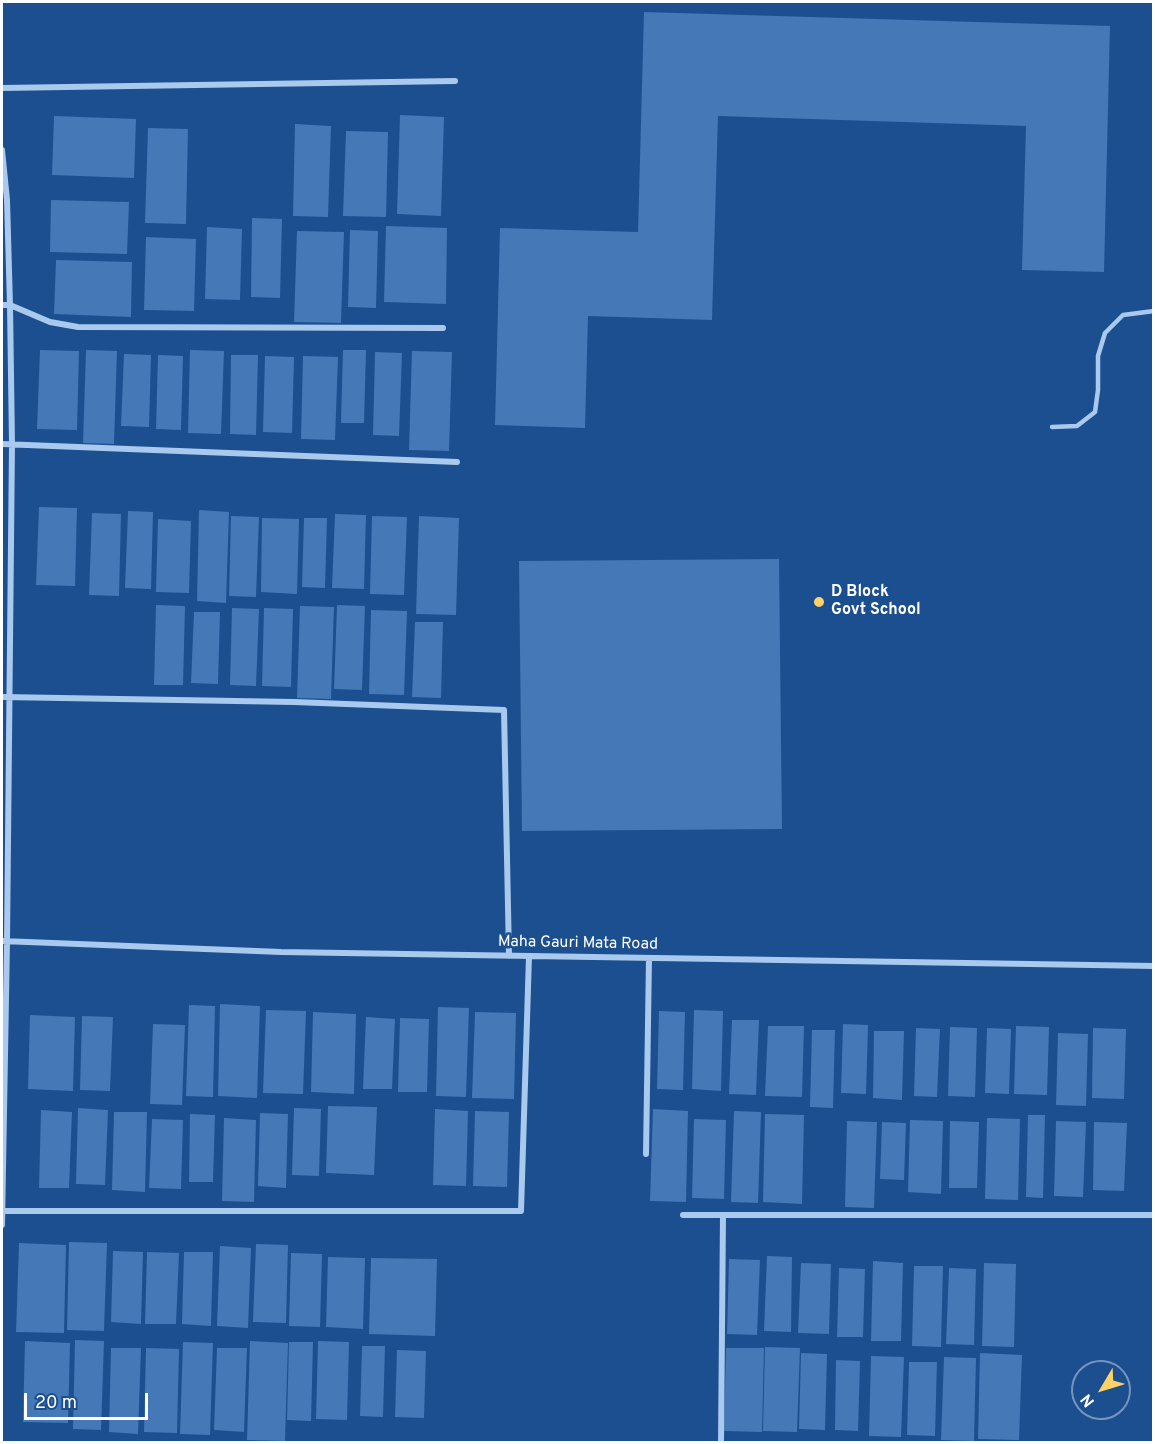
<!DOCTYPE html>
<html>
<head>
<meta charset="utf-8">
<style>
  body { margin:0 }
  #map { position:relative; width:1155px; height:1444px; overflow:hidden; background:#1b4f8f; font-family:Overpass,sans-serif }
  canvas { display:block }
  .frame { position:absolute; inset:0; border:3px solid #fff; pointer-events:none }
  .north { position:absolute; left:1071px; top:1360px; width:60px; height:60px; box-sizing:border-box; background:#1b4f8f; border:2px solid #7695bc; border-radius:50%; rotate:232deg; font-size:16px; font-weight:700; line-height:24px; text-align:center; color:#fff }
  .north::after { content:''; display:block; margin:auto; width:21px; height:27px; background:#ffd166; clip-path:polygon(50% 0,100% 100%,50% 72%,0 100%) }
  .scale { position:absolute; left:24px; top:1393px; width:124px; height:27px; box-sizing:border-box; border:3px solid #fff; border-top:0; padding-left:8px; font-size:18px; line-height:21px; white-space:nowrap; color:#fff; -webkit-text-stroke:4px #1b4f8f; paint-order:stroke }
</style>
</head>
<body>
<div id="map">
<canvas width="1155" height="1444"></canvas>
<div class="frame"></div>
<div class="north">N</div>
<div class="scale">20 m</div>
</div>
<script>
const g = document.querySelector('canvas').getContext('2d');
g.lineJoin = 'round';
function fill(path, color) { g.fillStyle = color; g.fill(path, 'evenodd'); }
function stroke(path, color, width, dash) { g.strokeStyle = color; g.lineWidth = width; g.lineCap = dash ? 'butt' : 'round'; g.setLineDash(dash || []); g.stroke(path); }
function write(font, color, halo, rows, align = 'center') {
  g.font = font + ' Overpass,sans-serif'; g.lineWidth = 5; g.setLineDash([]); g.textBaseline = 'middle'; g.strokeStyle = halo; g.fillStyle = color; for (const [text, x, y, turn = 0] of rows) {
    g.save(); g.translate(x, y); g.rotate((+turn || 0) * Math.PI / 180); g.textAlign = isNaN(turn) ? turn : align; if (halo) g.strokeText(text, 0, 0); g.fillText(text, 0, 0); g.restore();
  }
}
const building = new Path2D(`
  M644 12 1110 26 1104 272 1022 270 1026 126 718 116 712 320 588 316 585 428 495 425 500 228 638 232Z
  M400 115 444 117 441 216 397 214Z
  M54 116 136 119 134 178 52 175Z
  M295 124 331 126 328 217 293 216Z
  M148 128 188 129 186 224 145 223Z
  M346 131 388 132 386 217 343 216Z
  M51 200 129 202 127 254 50 252Z
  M252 218 282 219 280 298 251 297Z
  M386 226 447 228 446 304 384 302Z
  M207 227 242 229 240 300 205 299Z
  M350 230 378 231 376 308 348 307Z
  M297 231 344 232 341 323 294 322Z
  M146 237 196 239 194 311 144 310Z
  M56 260 132 262 131 317 54 314Z
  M40 350 79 351 77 430 37 429Z
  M86 350 117 351 114 444 83 443Z
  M190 350 224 351 221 434 188 433Z
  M343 350H366L364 423H341Z
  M412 351 452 352 449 451 409 450Z
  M375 352 402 353 399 436 373 435Z
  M124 354 151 355 149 427 121 426Z
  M158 355 183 356 181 430 156 429Z
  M231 355H258L256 435 230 434Z
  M265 356 294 357 292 433 263 432Z
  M303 356 338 357 335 440 301 439Z
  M39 507 77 508 75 586 36 585Z
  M199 510 229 512 226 603 197 601Z
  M128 511 153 512 151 589 125 588Z
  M92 513 121 514 119 596 89 595Z
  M335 514 366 515 364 589 332 588Z
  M231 516 259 517 256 597 229 596Z
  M372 516 407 517 404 595 370 594Z
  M419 516 459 518 456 615 416 614Z
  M262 518 299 519 297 594 261 592Z
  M304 518H327L325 588 302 587Z
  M158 519 191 521 189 593 156 592Z
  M779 559 782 829 522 831 519 561Z
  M156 605 185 606 183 685H154Z
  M337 605 365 606 362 690 334 689Z
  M300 606 334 607 331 699 297 698Z
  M232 608 259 609 256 686 230 685Z
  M264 608 293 609 291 687 262 686Z
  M371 610 407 611 404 695 369 694Z
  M194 612H220L218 684 191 683Z
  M415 622H443L441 698 412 697Z
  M220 1004 260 1006 257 1098 218 1096Z
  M189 1005 215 1006 213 1097 186 1096Z
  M438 1007 469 1008 466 1097 436 1096Z
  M266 1010 306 1011 303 1094 263 1093Z
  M694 1010 723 1011 721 1091 692 1089Z
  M659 1011 685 1012 683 1090 657 1089Z
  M313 1012 356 1014 354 1094 311 1092Z
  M475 1012 516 1013 514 1099 472 1098Z
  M30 1015 75 1017 73 1091 28 1089Z
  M82 1016 113 1017 110 1091 80 1090Z
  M366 1017 395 1019 392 1089H363Z
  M400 1018 429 1019 427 1092H398Z
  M732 1020H759L756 1095 729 1094Z
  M153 1024 185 1025 182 1105 150 1104Z
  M843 1024 868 1025 866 1094 841 1093Z
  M768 1026H804L802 1097 765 1096Z
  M1016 1026 1049 1027 1047 1095 1014 1094Z
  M950 1027 977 1028 975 1097 948 1096Z
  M916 1028 940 1029 937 1097 914 1096Z
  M987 1028 1011 1029 1009 1094 985 1093Z
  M1093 1028 1126 1029 1124 1099 1092 1098Z
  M812 1030H835L833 1108 810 1107Z
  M874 1031H904L902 1100 873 1098Z
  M1058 1033 1088 1034 1086 1106 1056 1105Z
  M328 1106 377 1107 374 1175 326 1173Z
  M78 1108 108 1110 105 1185 76 1184Z
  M294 1108 321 1109 319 1176 292 1175Z
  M435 1109 468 1111 466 1186 433 1185Z
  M653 1109 688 1111 686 1202 650 1201Z
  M41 1110 72 1112 69 1188H39Z
  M475 1111 509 1112 507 1187 473 1186Z
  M734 1111 761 1112 758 1203 731 1202Z
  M114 1112H147L145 1192 112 1190Z
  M260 1113 288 1114 286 1188 258 1186Z
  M190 1114 215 1115 213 1182H189Z
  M765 1114 804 1115 802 1204 763 1202Z
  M1028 1115H1045L1043 1198 1026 1197Z
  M224 1118 256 1120 254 1202 222 1201Z
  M987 1118 1020 1119 1018 1200 985 1199Z
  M152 1119 183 1120 181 1189 149 1188Z
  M694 1119 726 1120 724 1199 692 1198Z
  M910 1120 943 1121 941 1194 908 1192Z
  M847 1121 877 1122 874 1208 845 1207Z
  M950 1121 979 1122 977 1188H949Z
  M1056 1121 1086 1122 1083 1197 1054 1196Z
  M882 1122 906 1123 904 1180 880 1179Z
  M1094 1122 1127 1123 1124 1191 1093 1190Z
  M69 1242 107 1243 104 1331 67 1330Z
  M19 1243 66 1245 64 1333 16 1332Z
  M256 1244 288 1245 286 1323 253 1322Z
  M220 1246 251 1248 248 1328 217 1326Z
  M113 1251 143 1252 141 1324 111 1322Z
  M147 1252 179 1253 176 1324H145Z
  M184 1252H213L211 1326 182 1324Z
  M291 1253 322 1254 320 1327 289 1326Z
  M767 1256 792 1257 791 1332 764 1331Z
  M328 1257 365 1258 363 1329 326 1327Z
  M371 1258 437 1259 435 1336 369 1334Z
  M729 1259 760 1260 757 1335 727 1334Z
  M873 1261 903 1263 901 1341H871Z
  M801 1263 831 1264 829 1334 798 1333Z
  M984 1263 1016 1264 1014 1347 982 1346Z
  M914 1266H943L941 1347 912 1346Z
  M839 1268 865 1269 863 1337H837Z
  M949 1268 976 1269 974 1345 946 1344Z
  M75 1340 104 1341 101 1430 73 1429Z
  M25 1341 70 1343 68 1423 23 1422Z
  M250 1341 288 1343 285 1441 247 1440Z
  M318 1341 349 1342 347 1420 316 1419Z
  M183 1342 213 1343 210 1435 180 1434Z
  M289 1342H313L311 1421 287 1420Z
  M362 1346H385L383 1417 360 1416Z
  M765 1347 800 1348 797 1432 763 1431Z
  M111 1348H141L138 1434 109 1432Z
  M146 1348 179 1349 177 1433 144 1432Z
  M217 1348H247L244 1432 214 1430Z
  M726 1348H764L762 1432 724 1431Z
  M397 1350 426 1351 424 1418 395 1417Z
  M801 1353 827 1354 825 1430 799 1429Z
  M980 1353 1022 1355 1019 1440 978 1439Z
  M871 1356 904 1357 901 1437 869 1436Z
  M944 1357 976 1358 974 1441 941 1440Z
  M836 1360 860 1361 858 1431 835 1430Z
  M909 1362H937L935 1436 907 1435Z`);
const service = new Path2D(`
  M1052 427 1077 426 1095 412 1098 390V356L1105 333 1123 315 1154 311`);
const minor = new Path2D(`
  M2 88 455 81
  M2 150 7 200 10 305 12 444 7 941 2 1225
  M2 305H10L50 322 78 327 443 328
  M2 444 457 462
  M2 697 294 702 504 710 509 956
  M2 941 281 952 1154 966
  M646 1154 649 958
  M2 1211H521L529 956
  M683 1215H1154
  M721 1442 723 1215`);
const markers = [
  [819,602,6,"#ffd166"]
];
const poiNames = [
  ["D Block",831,593],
  ["Govt School",831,611]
];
const streetNames = [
  ["Maha Gauri Mata Road",578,944,1]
];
fill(building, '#4478b7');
stroke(service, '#a9c9ee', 4.5);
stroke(minor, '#a9c9ee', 6);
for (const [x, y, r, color] of markers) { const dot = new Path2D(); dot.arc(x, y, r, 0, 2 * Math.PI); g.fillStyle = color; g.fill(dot); stroke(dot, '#1b4f8f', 2); }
write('bold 16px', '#fff', '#1b4f8f', poiNames, 'left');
write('16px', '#fff', '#1b4f8f', streetNames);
</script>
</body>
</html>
